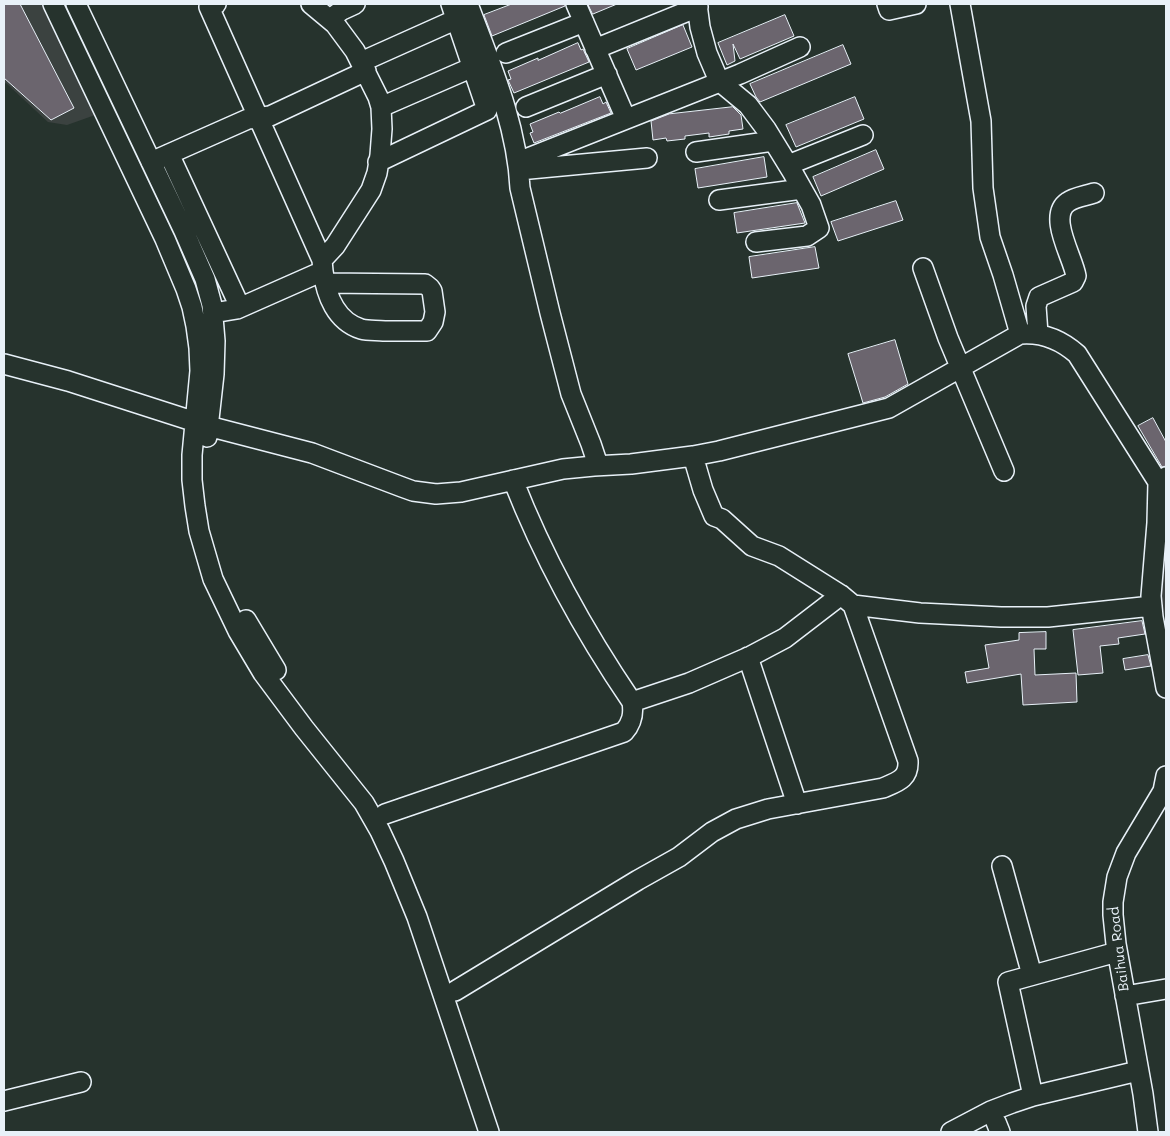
<!DOCTYPE html>
<html>
<head>
<meta charset="utf-8">
<style>
  body { margin:0 }
  #map { position:relative; width:1170px; height:1136px; overflow:hidden; background:#26332d; font-family:Mali,sans-serif }
  canvas { display:block }
  .frame { position:absolute; inset:0; border:5px solid #e8f1f8; pointer-events:none }
</style>
</head>
<body>
<div id="map">
<canvas width="1170" height="1136"></canvas>
<div class="frame"></div>
</div>
<script>
const g = document.querySelector('canvas').getContext('2d');
g.lineJoin = 'round';
function fill(path, color) { g.fillStyle = color; g.fill(path, 'evenodd'); }
function stroke(path, color, width, dash) { g.strokeStyle = color; g.lineWidth = width; g.lineCap = dash ? 'butt' : 'round'; g.setLineDash(dash || []); g.stroke(path); }
function write(font, color, halo, rows, align = 'center') {
  g.font = font + ' Mali,sans-serif'; g.lineWidth = 4.5; g.setLineDash([]); g.textBaseline = 'middle'; g.strokeStyle = halo; g.fillStyle = color; for (const [text, x, y, turn = 0] of rows) {
    g.save(); g.translate(x, y); g.rotate((+turn || 0) * Math.PI / 180); g.textAlign = isNaN(turn) ? turn : align; if (halo) g.strokeText(text, 0, 0); g.fillText(text, 0, 0); g.restore();
  }
}
const built = new Path2D(`
  M4 4H44L98 114 67 125 48 122 6 83 4 84Z
  M1166 486V622L1158 584Z`);
const building = new Path2D(`
  M4 4H20L74 108 51 120 4 78Z
  M512 4H565V6L492 36 484 15Z
  M588 4H617L593 14Z
  M785 15 794 36 740 59 733 44 735 61 727 65 718 43Z
  M683 25 692 47 636 70 627 49Z
  M578 43 581 50 583 49 589 62 514 93 508 80 511 79 508 71 538 58V60Z
  M843 45 851 64 760 102 756 97 750 84Z
  M600 97 603 104 606 102 611 113 534 143 530 133 533 132 530 124 559 112 560 113Z
  M855 97 864 119 796 147 786 125Z
  M733 107 741 115 743 129 729 131V134L709 137V133L685 136V139L667 141 666 138 653 140 651 121 669 114Z
  M876 150 884 169 821 196 813 177Z
  M764 157 767 177 698 188 695 169Z
  M896 201 903 220 838 241 831 222Z
  M797 203 805 223 737 233 734 213Z
  M815 247 819 268 752 278 749 257Z
  M895 340 908 384 885 397 863 403 848 354Z
  M1153 418 1166 442V466L1162 467 1138 426Z
  M1142 621 1145 634 1118 638 1119 644 1100 646 1103 673 1078 675 1073 630Z
  M1046 632V649H1034L1035 675 1076 673 1077 702 1023 705 1021 674 967 683 965 672 989 668 985 645 1019 640V633Z
  M1148 655 1151 666 1125 670 1123 659Z`);
const minor = new Path2D(`
  M53 4 165 239 186 289 192 307 196 326 199 348 200 371 192 455V480L195 506 199 531 213 579 238 631 263 673 304 728 364 803 380 831 394 861 417 917 489 1132
  M76 4 184 231 205 279 212 305 215 341 214 374 207 437
  M311 4 335 24 355 51 378 97 381 107 382 129 380 155 377 173 371 190 335 246 322 260
  M468 4C490 63 517 124 520 188L550 313 571 394 591 444 598 465
  M576 4 626 119
  M697 4 700 27 707 53 719 81 748 105 766 129 793 173 811 205 819 228 807 236 756 242
  M887 4 889 10 916 4
  M960 4 981 121 983 188 990 237 1003 275 1020 334
  M330 19 342 10 355 4
  M595 49 698 7
  M506 53 584 22
  M361 62 457 19
  M381 107 473 67
  M526 107 607 74
  M696 152 773 141
  M169 154 240 307
  M151 162 248 119 270 116 366 71
  M378 162 487 110 451 4
  M518 162 740 74 800 47
  M788 165 863 135
  M519 170 647 158
  M719 200 802 189
  M923 268 948 338 1004 471
  M323 271C326 295 336 321 361 329 369 331 377 330 384 331 398 331 413 331 427 331L433 322 435 312 432 291 430 288 425 284 325 283
  M213 313 237 309 323 271 322 260 209 7 216 4
  M1038 334 1036 306 1039 297 1073 282 1076 276C1073 257 1047 216 1068 202 1075 197 1085 196 1094 193
  M4 364 68 381 208 426 312 453 402 487 413 491 436 494 461 492 563 469 594 466 631 464 693 456 719 451 889 408 1020 334C1042 332 1060 339 1077 354L1158 482
  M693 456 703 490 714 516 722 519 752 546 779 556 841 595 853 605 920 613 1001 617H1048L1152 606
  M1166 477 1158 482 1157 523 1151 596 1153 617 1166 688
  M246 620 276 670
  M748 657 797 804
  M632 702 689 683 751 656 785 638 841 595
  M385 814 624 732C632 723 634 714 632 702 585 633 544 559 513 480
  M1002 866 1032 975
  M455 991 638 880 679 857 712 832 736 819 768 809 883 788C897 782 909 779 908 761L853 605
  M1125 996 1166 989
  M1033 1096 1008 982 1117 952
  M4 1101 81 1082
  M996 1122 1000 1132
  M951 1132 991 1111 1012 1103 1033 1096 1138 1071
  M1148 1132 1143 1094 1116 944 1113 915V902L1117 877 1126 853 1163 791 1166 776`);
const streetNames = [
  ["Baihua Road",1119,949,-97]
];
fill(built, '#3b4240');
fill(building, '#6b656e');
stroke(building, '#e8f1f8', 1);
stroke(minor, '#e8f1f8', 22);
stroke(minor, '#26332d', 19);
write('14px', '#e8f1f8', '#26332d', streetNames);
</script>
</body>
</html>
